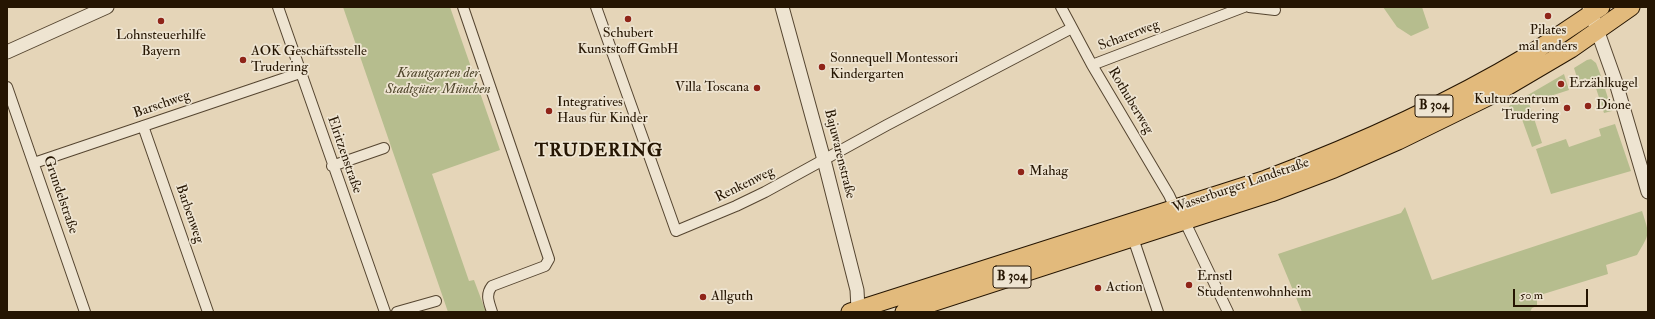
<!DOCTYPE html>
<html>
<head>
<meta charset="utf-8">
<style>
  body { margin:0 }
  #map { position:relative; width:1655px; height:319px; overflow:hidden; background:#e5d5b8; font-family:"IM FELL Double Pica",serif }
  canvas { display:block }
  .frame { position:absolute; inset:0; border:8px solid #251502; pointer-events:none }
  .scale { position:absolute; left:1513px; top:289px; width:75px; height:18px; box-sizing:border-box; border:2px solid #251502; border-top:0; padding-left:5px; font-size:12px; line-height:14px; white-space:nowrap; color:#251502; -webkit-text-stroke:3px #eee4d1; paint-order:stroke }
</style>
</head>
<body>
<div id="map">
<canvas width="1655" height="319"></canvas>
<div class="frame"></div>
<div class="scale">50 m</div>
</div>
<script>
const g = document.querySelector('canvas').getContext('2d');
g.lineJoin = 'round';
function fill(path, color) { g.fillStyle = color; g.fill(path, 'evenodd'); }
function stroke(path, color, width, dash) { g.strokeStyle = color; g.lineWidth = width; g.lineCap = dash ? 'butt' : 'round'; g.setLineDash(dash || []); g.stroke(path); }
function write(font, color, halo, rows, align = 'center') {
  g.font = font + ' "IM FELL Double Pica",serif'; g.lineWidth = 3.5; g.setLineDash([]); g.textBaseline = 'middle'; g.strokeStyle = halo; g.fillStyle = color; for (const [text, x, y, turn = 0] of rows) {
    g.save(); g.translate(x, y); g.rotate((+turn || 0) * Math.PI / 180); g.textAlign = isNaN(turn) ? turn : align; if (halo) g.strokeText(text, 0, 0); g.fillText(text, 0, 0); g.restore();
  }
}
const green = new Path2D(`
  M343 7H450L500 150 432 174 469 281 474 280 486 312H448Z
  M1383 7H1422L1429 28 1411 36 1397 27Z
  M1591 59 1596 63 1601 76 1579 84 1574 68 1587 60Z
  M1564 74 1569 90 1529 103 1542 143 1532 147 1519 111 1513 113 1509 106Z
  M1602 79 1612 111 1604 113 1594 82Z
  M1615 124 1631 171 1551 194 1536 149 1566 139 1569 147 1601 136 1599 129Z
  M1405 207 1432 280 1642 211C1650 236 1650 233 1637 255L1606 265 1608 274 1537 296V306L1532 308 1530 312H1302L1278 254 1401 213Z`);
const minor = new Path2D(`
  M278 7 385 312
  M463 7 549 259 545 266 492 286C485 295 489 302 492 312
  M596 7 676 231 736 206 765 192 887 125 1072 28
  M1061 7 1092 65 1169 195 1175 208
  M1249 7 1275 10
  M1092 65 1244 7
  M7 87 85 312
  M143 126 208 312
  M34 163 300 73
  M332 166 384 148
  M1185 222 1228 312
  M1133 238 1158 312
  M397 312 436 301`);
const tertiary = new Path2D(`
  M782 7 824 160 857 290 858 309
  M1589 7 1616 83 1648 192
  M7 52 107 7`);
const primary = new Path2D(`
  M850 312 1266 179C1356 145 1445 105 1527 56 1552 40 1576 24 1601 7
  M904 312 1271 193 1334 169 1398 141 1498 92 1571 49 1631 7`);
const markers = [
  [1548,16,4,"#8f2418"],
  [628,19,4,"#8f2418"],
  [161,21,4,"#8f2418"],
  [243,60,4,"#8f2418"],
  [822,67,4,"#8f2418"],
  [1561,84,4,"#8f2418"],
  [757,88,4,"#8f2418"],
  [1588,106,4,"#8f2418"],
  [1567,108,4,"#8f2418"],
  [549,111,4,"#8f2418"],
  [1021,172,4,"#8f2418"],
  [1189,285,4,"#8f2418"],
  [1098,288,4,"#8f2418"],
  [703,297,4,"#8f2418"]
];
const shields = [
  [1434,106,38],
  [1012,277,38]
];
const shieldNames = [
  ["B 304",1434,106],
  ["B 304",1012,277]
];
const poiNames = [
  ["Pilates",1548,31,"center"],
  ["mal anders",1548,47,"center"],
  ["Schubert",628,34,"center"],
  ["Kunststoff GmbH",628,50,"center"],
  ["Lohnsteuerhilfe",161,36,"center"],
  ["Bayern",161,52,"center"],
  ["AOK Geschäftsstelle",251,52],
  ["Trudering",251,68],
  ["Sonnequell Montessori",830,59],
  ["Kindergarten",830,75],
  ["Erzählkugel",1569,84],
  ["Villa Toscana",749,88,"right"],
  ["Kulturzentrum",1559,100,"right"],
  ["Trudering",1559,116,"right"],
  ["Integratives",557,103],
  ["Haus für Kinder",557,119],
  ["Dione",1596,106],
  ["Mahag",1029,172],
  ["Ernstl",1197,277],
  ["Studentenwohnheim",1197,293],
  ["Action",1106,288],
  ["Allguth",711,297]
];
const streetNames = [
  ["Scharerweg",1129,36,-21],
  ["Rothuberweg",1130,101,59],
  ["Barschweg",162,105,-19],
  ["Bajuwarenstraße",839,154,76],
  ["Elritzenstraße",344,155,71],
  ["Renkenweg",745,185,-26],
  ["Wasserburger Landstraße",1241,186,-19],
  ["Grundelstraße",60,195,71],
  ["Barbenweg",189,214,71]
];
const parkNames = [
  ["Krautgarten der",438,74],
  ["Stadtgüter München",438,90]
];
const districtNames = [
  ["TRUDERING",599,152]
];
fill(green, '#b6bd8e');
stroke(minor, '#554530', 12);
stroke(tertiary, '#554530', 15);
stroke(primary, '#251502', 19);
stroke(minor, '#eee4d1', 10);
stroke(tertiary, '#eee4d1', 13);
stroke(primary, '#e2ba7c', 17);
for (const [x, y, r, color] of markers) { const dot = new Path2D(); dot.arc(x, y, r, 0, 2 * Math.PI); g.fillStyle = color; g.fill(dot); stroke(dot, '#eee4d1', 1.5); }
for (const [x, y, w] of shields) { const box = new Path2D(); box.roundRect(x - w / 2, y - 11, w, 22, 3); g.fillStyle = '#eee4d1'; g.fill(box); stroke(box, '#251502', 1); }
write('bold 13px', '#251502', null, shieldNames);
write('14px', '#251502', '#eee4d1', poiNames, 'left');
write('14px', '#251502', '#eee4d1', streetNames);
write('italic 14px', '#50472c', '#eee4d1', parkNames);
g.letterSpacing = '1px';
write('bold 18px', '#251502', '#eee4d1', districtNames);
g.letterSpacing = '0px';
</script>
</body>
</html>
